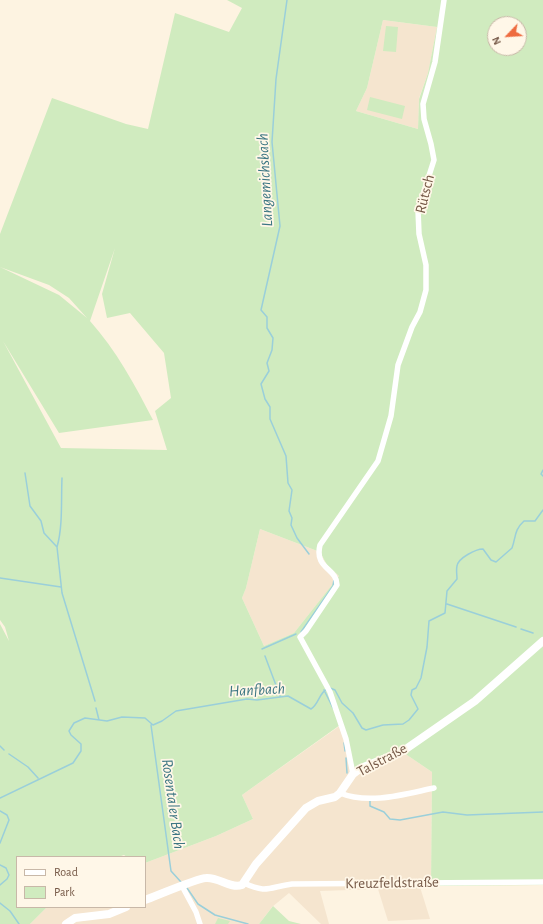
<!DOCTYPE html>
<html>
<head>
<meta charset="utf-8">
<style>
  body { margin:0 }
  #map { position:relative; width:543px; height:924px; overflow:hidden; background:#fdf3e1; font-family:"Alegreya Sans",sans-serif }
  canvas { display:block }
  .legend { position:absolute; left:16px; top:856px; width:130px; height:52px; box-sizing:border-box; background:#fff7e8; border:1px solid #c8b8a8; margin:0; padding:5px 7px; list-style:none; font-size:12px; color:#765947 }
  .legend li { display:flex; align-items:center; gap:8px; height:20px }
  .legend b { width:20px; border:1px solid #c8b8a8 }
  .north { position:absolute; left:487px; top:16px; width:40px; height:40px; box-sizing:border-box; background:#fff7e8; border:1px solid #c8b8a8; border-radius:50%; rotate:245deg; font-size:11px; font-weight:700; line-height:16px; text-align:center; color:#765947 }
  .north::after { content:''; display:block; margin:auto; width:14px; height:18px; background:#ee6b3f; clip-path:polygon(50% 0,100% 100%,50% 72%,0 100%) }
</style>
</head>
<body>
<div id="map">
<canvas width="543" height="924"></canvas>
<ul class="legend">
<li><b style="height:5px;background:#fff"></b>Road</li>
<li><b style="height:11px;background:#d0ebbf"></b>Park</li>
</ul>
<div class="north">N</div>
</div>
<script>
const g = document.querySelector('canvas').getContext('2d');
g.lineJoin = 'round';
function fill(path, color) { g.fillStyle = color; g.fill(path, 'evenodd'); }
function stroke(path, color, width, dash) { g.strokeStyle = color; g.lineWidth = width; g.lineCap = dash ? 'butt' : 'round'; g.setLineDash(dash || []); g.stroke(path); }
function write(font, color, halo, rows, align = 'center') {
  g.font = font + ' "Alegreya Sans",sans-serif'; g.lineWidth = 3.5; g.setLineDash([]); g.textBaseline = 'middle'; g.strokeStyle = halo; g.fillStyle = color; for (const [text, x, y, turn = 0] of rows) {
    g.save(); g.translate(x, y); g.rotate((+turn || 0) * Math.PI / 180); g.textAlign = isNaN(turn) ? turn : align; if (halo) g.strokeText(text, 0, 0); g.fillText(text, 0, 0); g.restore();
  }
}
const residential = new Path2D(`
  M383 20 437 27 428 73 419 98 418 129 356 111 367 88Z
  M260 529 320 552 327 565 339 576 294 633 264 646 242 598 246 588Z
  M341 725 404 753 432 772 431 886 420 887 430 919 388 921 378 889 320 891 329 924H321L289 893 272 907 259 924H30L47 907H145V863L216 836 253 819 242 795Z`);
const green = new Path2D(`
  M227 0H543V885L431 886 432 772 404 753 356 774 340 725 242 795 253 819 216 836 145 863V857H127L124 855 118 857H17V907H47L30 924H0V624L9 641 5 627 0 620V267L59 295 87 318 69 298 49 285 0 267V234L52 98 126 124 148 129 175 13 229 32 242 8ZM383 20 437 27 428 73 419 99 418 129 356 111 367 88ZM495 24H519V48H495ZM115 248 102 294 107 318 130 313 164 353 171 398 155 411 167 450 61 448 3 341 59 433 153 420C135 385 116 350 90 321ZM260 529 320 552 327 565 339 576 294 633 264 646 242 598 246 588Z
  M386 26 398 27 396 52 383 51Z
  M370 97 405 106 402 119 367 110Z
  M273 906 289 921 301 924H259Z
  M218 918 230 921 228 924H215Z`);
const stream = new Path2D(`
  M287 0 276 79 272 142 280 226 261 310 267 317V328L273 338 272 350 267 363 269 371 261 384 265 399 270 407V419L286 456 288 483 292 490 289 511 292 518 291 525 297 538 309 554
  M543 470 541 474 543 476
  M25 473 30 506 41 521 44 533 57 547 62 593 95 701
  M57 547C63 526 61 500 62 478
  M0 578 61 587
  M447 604 516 627
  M521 629 533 633
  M301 632 333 586 334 579
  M262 649 296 634
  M265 656 280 696
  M330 688 335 690 342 703 353 713 362 728 366 730 383 725 403 724 409 720 418 709 411 695 412 690 416 688 421 678 427 647 429 621 445 613 447 591 457 579C457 575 456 570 457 566 458 558 476 549 483 549L491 560 496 562 512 548C516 537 514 530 524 521H535L543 510
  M324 690 333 708
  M96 708 99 720
  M151 725 171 871 181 882
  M344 743 345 751
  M0 746 4 750
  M9 754 28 767 38 778
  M346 758 347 773
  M0 798 73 763 81 751V744L71 735 69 731 74 723 85 718 107 721 122 717 145 718 153 725 162 721 176 711 247 699 257 700 288 696 311 709C319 704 319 693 327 689
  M370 801V806L384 812 390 819 400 820 443 812 467 815 543 812
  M0 811 7 815 9 820 0 843
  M0 865 6 868 9 875 7 879 0 885
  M187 888 198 904 215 915 248 924
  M0 903 10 911 19 924`);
const minor = new Path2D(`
  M353 774 346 739 330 692 300 637 306 631 337 585C337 568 314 569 320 545L378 461 391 416 398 365 412 327 420 312 426 290V265L419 234 418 210 434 160 431 144 424 119 423 104 435 62 444 0
  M340 793C369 805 405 794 434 788
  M244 883C267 894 269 887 292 884L543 882
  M182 886 196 912 200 924`);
const secondary = new Path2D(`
  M145 900C156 896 198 878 206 878 219 877 230 889 242 885L256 864 306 808 318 801 335 797 340 793 353 774 361 768 403 751 475 701 543 641
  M66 924 75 918 109 914 126 907`);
const streetNames = [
  ["Rütsch",425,194,-76],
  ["Talstraße",382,760,-28],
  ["Kreuzfeldstraße",392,883,-1]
];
const waterNames = [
  ["Langemichsbach",265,180,-93],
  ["Hanfbach",257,690,-3],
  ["Rosentaler Bach",173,804,82]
];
fill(residential, '#f5e5cf');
fill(green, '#d0ebbf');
stroke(stream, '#9acfda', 1.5);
stroke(minor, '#fff', 5.5);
stroke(secondary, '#fff', 8);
write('15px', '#765947', '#fff7e8', streetNames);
write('italic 16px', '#3c7683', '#fff7e8', waterNames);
</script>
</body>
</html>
